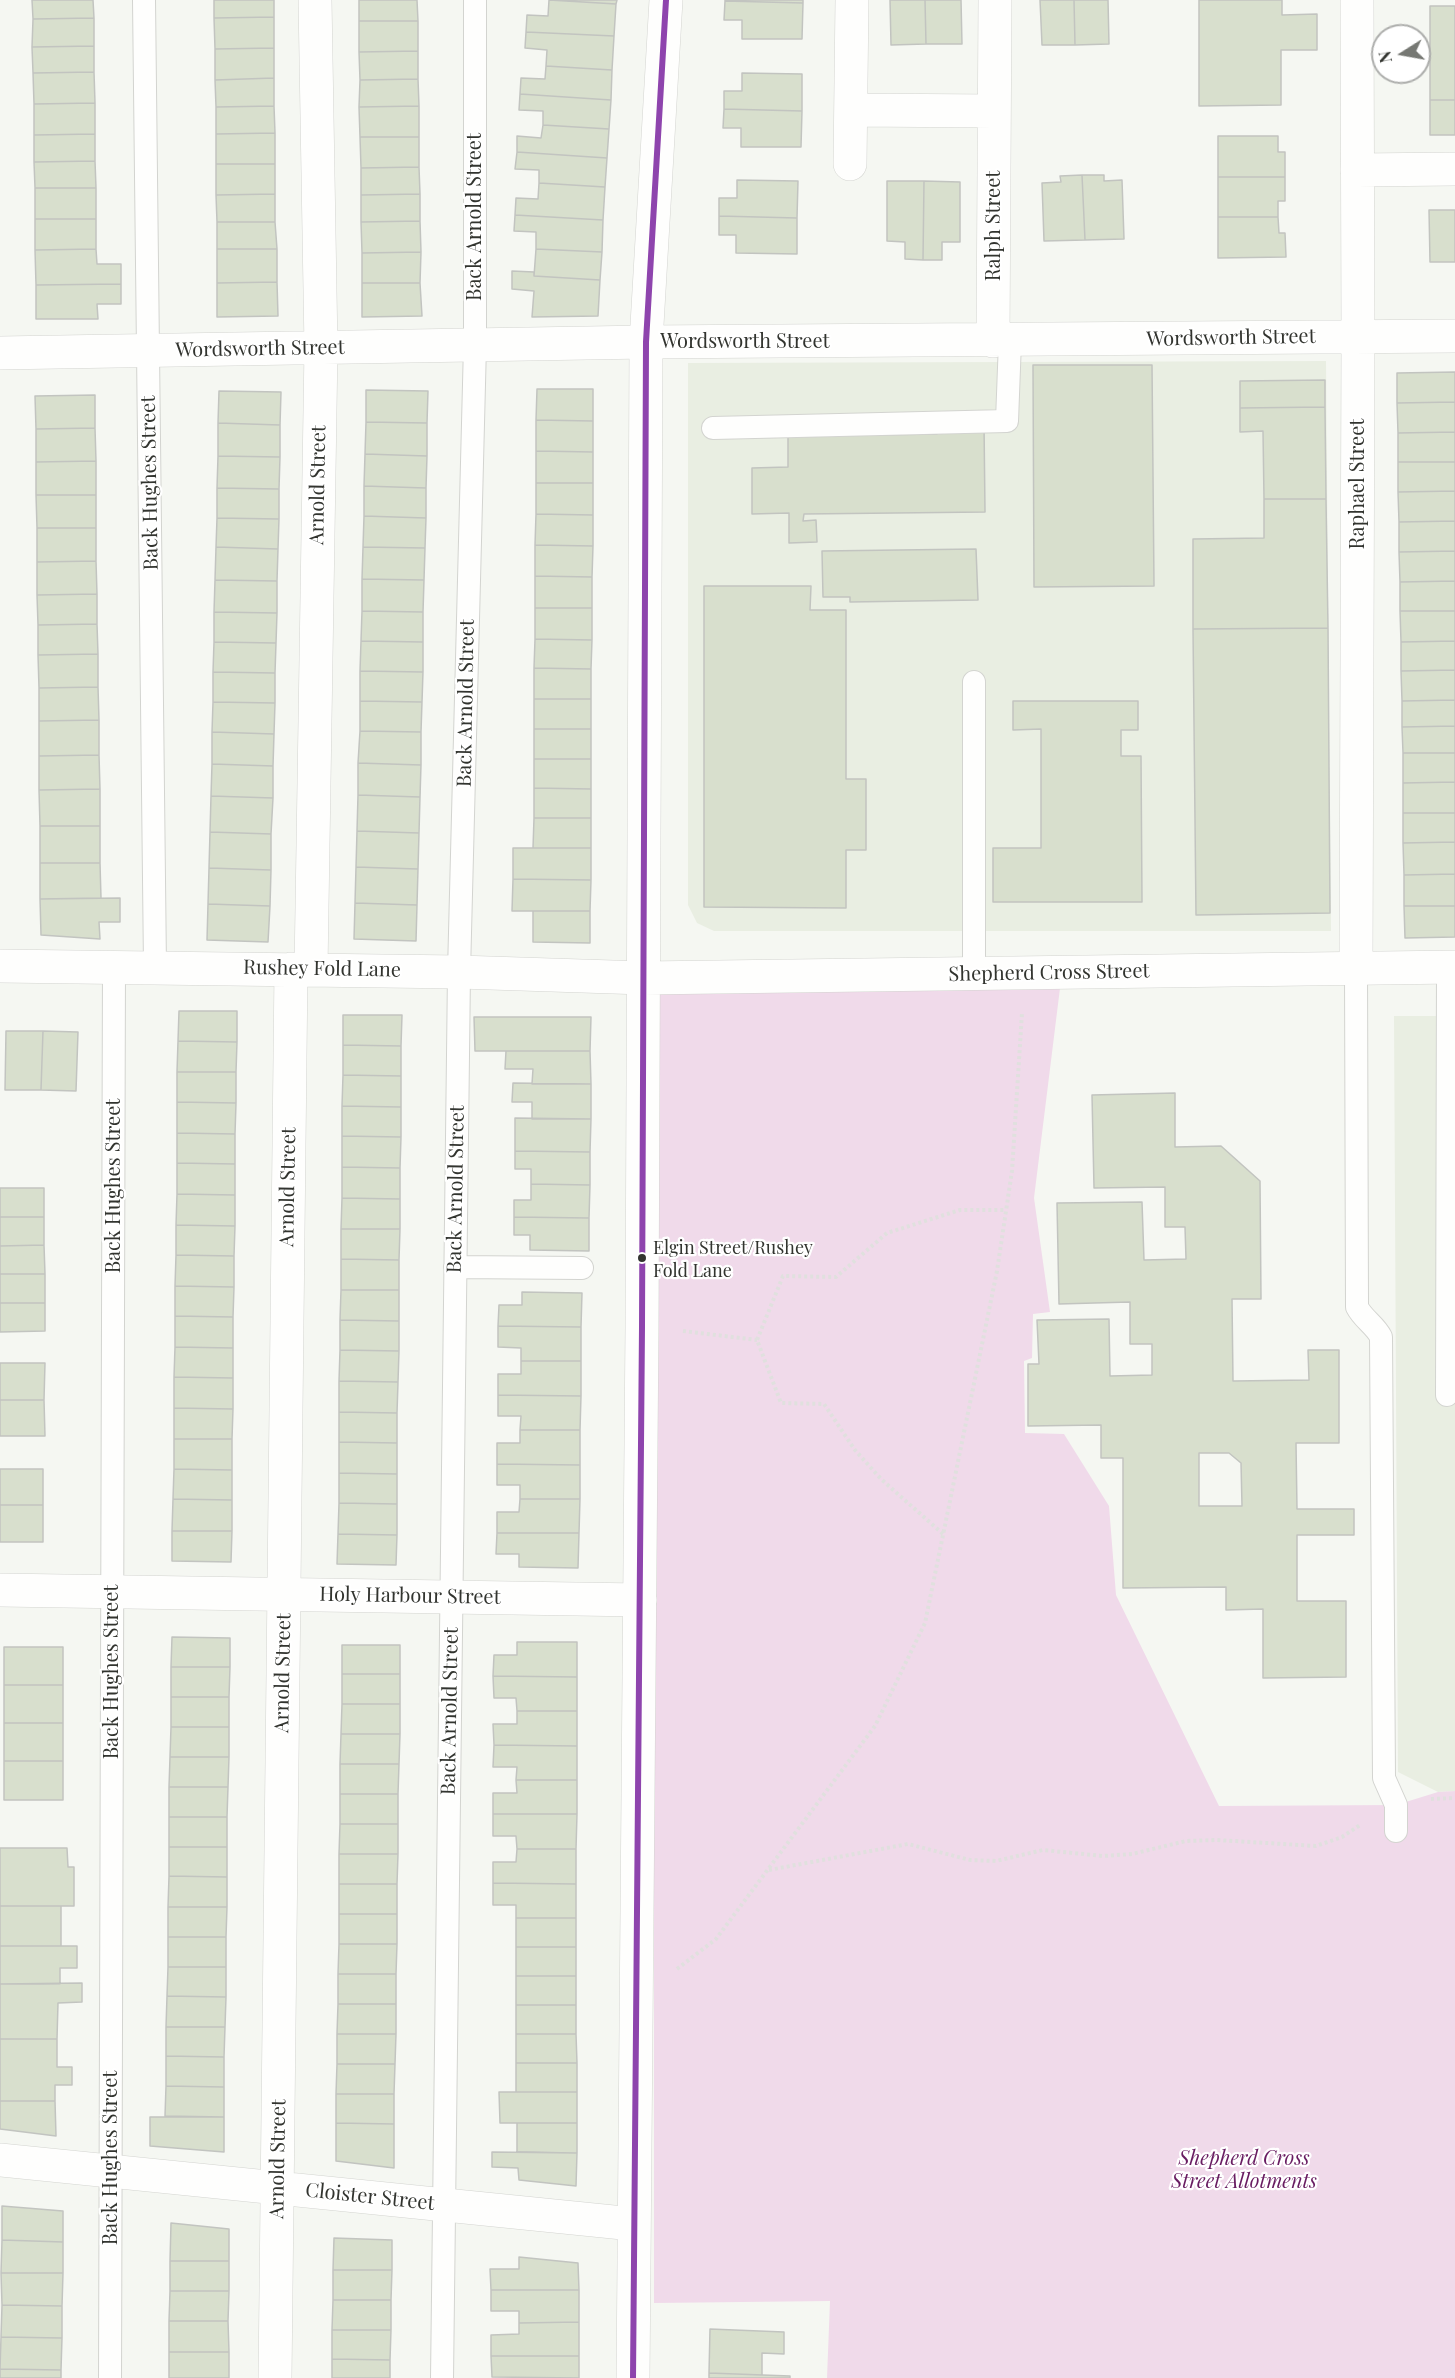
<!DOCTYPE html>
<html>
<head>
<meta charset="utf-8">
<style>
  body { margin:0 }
  #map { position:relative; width:1455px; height:2378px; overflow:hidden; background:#f5f7f2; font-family:"Playfair Display",serif }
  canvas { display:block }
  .north { position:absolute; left:1371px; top:24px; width:60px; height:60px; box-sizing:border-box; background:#fff; border:2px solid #adaeac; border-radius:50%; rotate:259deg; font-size:16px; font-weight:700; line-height:24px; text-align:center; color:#32342f }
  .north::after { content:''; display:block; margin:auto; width:21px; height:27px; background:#767873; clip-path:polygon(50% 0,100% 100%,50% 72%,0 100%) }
</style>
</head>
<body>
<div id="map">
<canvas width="1455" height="2378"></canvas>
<div class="north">N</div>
</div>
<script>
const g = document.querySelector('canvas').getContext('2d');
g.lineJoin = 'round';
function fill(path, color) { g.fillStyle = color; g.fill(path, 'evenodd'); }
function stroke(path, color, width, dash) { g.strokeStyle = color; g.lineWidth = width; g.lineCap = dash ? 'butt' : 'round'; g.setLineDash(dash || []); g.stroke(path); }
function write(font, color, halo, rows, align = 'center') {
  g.font = font + ' "Playfair Display",serif'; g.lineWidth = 4.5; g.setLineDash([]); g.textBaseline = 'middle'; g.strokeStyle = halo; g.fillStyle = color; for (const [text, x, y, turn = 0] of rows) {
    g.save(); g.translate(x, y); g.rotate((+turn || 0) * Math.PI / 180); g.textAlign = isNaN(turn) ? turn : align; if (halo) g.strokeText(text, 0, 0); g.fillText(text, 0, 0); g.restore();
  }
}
const built = new Path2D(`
  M1326 361 1331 931H714L697 923 688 905V363Z
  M1394 1016H1455V1791L1438 1792 1398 1772Z`);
const green = new Path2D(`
  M1062 972 1034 1198 1050 1312 1033 1314 1032 1358 1024 1361 1025 1433 1064 1434 1109 1506 1116 1595 1219 1806 1396 1805 1438 1792 1455 1791V2378H827L830 2301 654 2303V1613L644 978Z`);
const building = new Path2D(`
  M32 0H93L94 18 33 19Z
  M214 0H274V17L214 18Z
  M359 0H417L418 21H359Z
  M549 0 616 4 614 36 526 32 527 15 548 16Z
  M550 0H617L616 4Z
  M725 0H803V3L725 1Z
  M890 0H925L926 44 891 45Z
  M925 0H961L962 44H926Z
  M1040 0H1074L1075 45H1042Z
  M1074 0H1108L1109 44 1075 45Z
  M1199 0H1282V15L1317 14V50H1281V105L1199 106Z
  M725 1 803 3 802 39H742V20H724Z
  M1430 6H1455V100H1430Z
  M274 17V48L215 49 214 18Z
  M94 18V46L32 47 33 19Z
  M359 21H418V51L359 52Z
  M526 32 614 36 612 70 546 66 547 50 525 48Z
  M94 46V72L33 73 32 47Z
  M274 48V78L215 80V49Z
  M418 51V79L360 80 359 52Z
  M546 66 612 70 611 100 520 94 521 78 545 79Z
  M94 72 95 103 34 104 33 73Z
  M742 73 802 74V111L724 109V91H742Z
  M274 78V106L216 107 215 80Z
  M418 79 419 106 359 107 360 80Z
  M520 94 611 100 609 129 543 125V111L519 110Z
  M1430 100H1455V135H1430Z
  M95 103V134L34 135V104Z
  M274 106 275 133 216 134V107Z
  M419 106V137H360L359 107Z
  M724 109 802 111 801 147H741V128H723Z
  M543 125 609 129 607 158 517 152V136L541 138Z
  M275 133V164H216V134Z
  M95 134V161L34 162V135Z
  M1218 136H1278V152H1285V177H1218Z
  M360 137H419V167L361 168Z
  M517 152 607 158 605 187 539 183V170L515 169Z
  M95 161 96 188H35L34 162Z
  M216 164H275V194L216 195Z
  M419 167 420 194 361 195V168Z
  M1082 175H1104V181L1122 180 1124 239 1085 240Z
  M1082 175 1085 240 1044 241 1042 183 1061 182 1060 176Z
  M1218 177H1285V201H1278V217H1218Z
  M737 180 798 181 797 218 719 216V198H737Z
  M887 181H924L923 260 905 259V242L887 241Z
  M924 181 960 182V242H942V260H923Z
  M539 183 605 187 603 220 515 215 516 198 538 199Z
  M35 188H96V219H35Z
  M275 194V222H217L216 195Z
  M420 194V221L361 222V195Z
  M1429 210H1455V262H1430Z
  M515 215 603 220 602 252 536 249V232L514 231Z
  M719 216 797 218V254L736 253V235H719Z
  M1218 217H1278L1279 233H1285L1286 257 1218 258Z
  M35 219H96V249L35 250Z
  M420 221 421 252 362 253 361 222Z
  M217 222H275L277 249H217Z
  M96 249 97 264H121V284L36 285 35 250Z
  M217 249H277V282L217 283Z
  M536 249 602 252 600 280 534 276Z
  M421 252 420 283H362V253Z
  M512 271 534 272V276L600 280 598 316 532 317 534 291 512 289Z
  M277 282 278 316 217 317V283Z
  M362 283H420L422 316 362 317Z
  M121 284V304H97L98 319H36V285Z
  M1033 365H1152L1154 586 1034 587Z
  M1455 372V402L1397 403V373Z
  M1325 380V407L1240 408V381Z
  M537 389H593V421L536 420Z
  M366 390 428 391 427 423 366 422Z
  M219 391 281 392 280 425 218 423Z
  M95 395V428L36 429 35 396Z
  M1455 402V432L1398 433 1397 403Z
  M1325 407 1326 499H1264L1263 431 1240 432V408Z
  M536 420 593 421V452L536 451Z
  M366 422 427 423V456L365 454Z
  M218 423 280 425V457L218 456Z
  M984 423 985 512 804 514 803 521 816 520 817 542 789 543V513L752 514V468L788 467V436L937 434 936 424Z
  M95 428 96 461 36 462V429Z
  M1455 432V462H1398V433Z
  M536 451 593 452V483H536Z
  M365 454 427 456 426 488 364 486Z
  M218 456 280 457 279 489 217 488Z
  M96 461V495H36V462Z
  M1398 462H1455V491L1398 492Z
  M536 483H593V515L536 514Z
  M364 486 426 488V518L364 516Z
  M217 488 279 489V519L217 518Z
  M1455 491V521L1399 522 1398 492Z
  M36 495H96V528H37Z
  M1264 499H1326L1328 628 1193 629V539L1264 538Z
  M536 514 593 515V546L535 545Z
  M364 516 426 518 425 548 363 547Z
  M217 518 279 519 278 549 216 547Z
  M1455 521V551L1399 552V522Z
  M37 528H96V561L37 562Z
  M535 545 593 546 592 577 535 576Z
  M216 547 278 549 277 581 215 580Z
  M363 547 425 548 424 580 362 579Z
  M976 549 978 600 850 602V597H823L822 551Z
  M1455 551V581L1400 582 1399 552Z
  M96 561 97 594 37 595V562Z
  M535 576 592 577V608H535Z
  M362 579 424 580 423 612 362 611Z
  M215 580 277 581V613L214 612Z
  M1455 581V611H1400V582Z
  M704 586H811L810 610H846V779H866V850H846V908L704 907Z
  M97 594V624L38 625 37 595Z
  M535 608H592V640L535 639Z
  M362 611 423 612V642L361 641Z
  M1400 611H1455V641L1401 642Z
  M214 612 277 613 276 643 214 642Z
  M97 624 98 654 38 655V625Z
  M1328 628 1330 913 1196 915 1193 629Z
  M535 639 592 640 591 669 534 668Z
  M361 641 423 642V672L360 671Z
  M1455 641V670L1401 671V642Z
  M214 642 276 643 275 673 213 672Z
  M98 654V687L39 688 38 655Z
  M534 668 591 669V699H534Z
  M1455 670V700L1402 701 1401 671Z
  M360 671 423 672 422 702 360 701Z
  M213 672 275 673V703L213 702Z
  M98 687 99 720 39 721V688Z
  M534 699H591V729H534Z
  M1455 700V726L1402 727V701Z
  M360 701 422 702 421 732 360 731Z
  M1013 701H1138V730H1121V756H1141L1142 902H993V848H1041V729L1013 730Z
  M213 702 275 703 274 734 212 732Z
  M99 720V755L39 756V721Z
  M1455 726V753H1403L1402 727Z
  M534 729H591V759H534Z
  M360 731 421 732V765L358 763Z
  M212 732 274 734 273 766 212 764Z
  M1403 753H1455V782L1403 783Z
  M99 755 100 789 39 790V756Z
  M534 759H591V789L534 788Z
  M358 763 421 765 420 797 358 795Z
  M212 764 273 766V798L211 796Z
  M1455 782V813H1403V783Z
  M534 788 591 789V818H534Z
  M100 789V826H40L39 790Z
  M358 795 420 797 419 833 357 831Z
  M211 796 273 798 271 834 210 832Z
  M1403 813H1455V842L1403 843Z
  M534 818H591V848H533Z
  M40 826H100V863H40Z
  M357 831 419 833 418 869 356 867Z
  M210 832 271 834V870L209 868Z
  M1455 842V874L1404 875 1403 843Z
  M513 848H591V880L513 879Z
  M40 863H100L101 898 40 899Z
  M356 867 418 869 417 905 355 903Z
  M209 868 271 870 270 906 208 904Z
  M1455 874V906H1404V875Z
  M513 879 591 880 590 911H512Z
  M120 898V922H99L100 939 41 935 40 899Z
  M355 903 417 905 416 941 354 939Z
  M208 904 270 906 268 942 207 940Z
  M1404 906H1455V937L1405 938Z
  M533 911H590V943L533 942Z
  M179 1011H237V1042L178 1041Z
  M343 1015H402L401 1046 343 1045Z
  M474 1017H591L590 1051H475Z
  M6 1031H43L41 1090H5Z
  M43 1031 78 1032 76 1091 41 1090Z
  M178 1041 237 1042 236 1072H177Z
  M343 1045 401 1046V1076L343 1075Z
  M506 1051H590L591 1084H532L533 1069H505Z
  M177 1072H236V1103L177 1102Z
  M343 1075 401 1076V1107L342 1106Z
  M513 1083 591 1084V1119H532V1102H512Z
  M1175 1093V1147L1221 1146 1260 1181 1261 1299H1232L1233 1381 1309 1380 1308 1350H1339V1443H1296L1297 1509H1354V1535H1297V1601H1346V1677L1263 1678V1609L1226 1610V1587L1123 1588V1458H1101V1425L1028 1426V1364H1039L1037 1320 1109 1319 1110 1376 1152 1375V1344H1130V1302L1059 1304 1057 1203 1142 1202 1144 1260 1186 1259 1185 1227H1165V1187L1094 1188 1092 1095ZM1199 1453H1229L1241 1463 1242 1506H1199Z
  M177 1102 236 1103 235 1134 177 1133Z
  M342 1106 401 1107V1137L342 1136Z
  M515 1118 591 1119 590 1152 515 1151Z
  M177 1133 235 1134V1164L177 1163Z
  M342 1136 401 1137 400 1168 342 1167Z
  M515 1151 590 1152V1185L531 1184V1169H515Z
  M177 1163 235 1164V1195L177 1194Z
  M342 1167 400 1168V1199L342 1198Z
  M531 1184 590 1185 589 1218 514 1217V1200H531Z
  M0 1188H44V1217H0Z
  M177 1194 235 1195V1226L176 1225Z
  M342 1198 400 1199V1229H341Z
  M0 1217H44V1245L0 1246Z
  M514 1217 589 1218V1251L530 1250V1235H514Z
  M176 1225 235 1226 234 1256 176 1255Z
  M341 1229H400L399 1260 341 1259Z
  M44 1245 45 1274H0V1246Z
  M176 1255 234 1256V1287L175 1286Z
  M341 1259 399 1260V1290H341Z
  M0 1274H45V1303H0Z
  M175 1286 234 1287 233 1317 175 1316Z
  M341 1290H399V1321L340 1320Z
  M522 1292 582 1293 581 1327 498 1326 499 1305H522Z
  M0 1303H45V1331L0 1332Z
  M175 1316 233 1317V1348L175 1347Z
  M340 1320 399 1321V1351L340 1350Z
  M498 1326 581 1327V1361H521V1348L498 1347Z
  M175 1347 233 1348V1378L174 1377Z
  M340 1350 399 1351 398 1382 339 1381Z
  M521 1361H581V1396L498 1395V1374H521Z
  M0 1363H45L44 1400H0Z
  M174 1377 233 1378V1409L174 1408Z
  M339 1381 398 1382 397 1413 339 1412Z
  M498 1395 581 1396 580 1430H520L521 1416H498Z
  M0 1400H44L45 1436H0Z
  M174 1408 233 1409 232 1439H174Z
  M339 1412 397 1413V1443L339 1442Z
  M520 1430H580V1465L497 1464V1443H520Z
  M174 1439H232V1470L174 1469Z
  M339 1442 397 1443V1474L339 1473Z
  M497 1464 580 1465V1499H520V1485H497Z
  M0 1469H43V1505H0Z
  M174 1469 232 1470V1500L173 1499Z
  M339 1473 397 1474V1504L339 1503Z
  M173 1499 232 1500V1531H172Z
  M520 1499H580L579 1533H497V1512H519Z
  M339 1503 397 1504V1535L338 1534Z
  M0 1505H43V1542H0Z
  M172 1531H232L231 1562 172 1561Z
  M497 1533H579L578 1568 519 1567V1554H496Z
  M338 1534 397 1535 396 1565 337 1564Z
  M172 1637 230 1638V1667H171Z
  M517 1642H577V1677L493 1676 494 1655H517Z
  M342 1645H400V1674H342Z
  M4 1647H63V1685H4Z
  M171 1667H230L229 1697H171Z
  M342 1674H400V1704H342Z
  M493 1676 577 1677V1711H517L516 1698H494Z
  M4 1685H63V1723H4Z
  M171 1697H229V1727H171Z
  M342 1704H400V1734H341Z
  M517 1711H577V1746L494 1745 493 1724H517Z
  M4 1723H63V1761H4Z
  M171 1727H229V1757H170Z
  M341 1734H400L399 1764H340Z
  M494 1745 577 1746V1780H516L517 1767H493Z
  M170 1757H229L228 1787H169Z
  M4 1761H63V1800H4Z
  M340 1764H399L398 1794H340Z
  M516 1780H577V1814H493V1793H517Z
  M169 1787H228L227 1817H169Z
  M340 1794H398V1824H340Z
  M493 1814H577L576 1849H517L516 1836H493Z
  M169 1817H227V1847H169Z
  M340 1824H398V1854H339Z
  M169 1847H227V1877L169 1876Z
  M0 1848H67L68 1867H74V1906H0Z
  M517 1849H576V1884L493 1883V1862H516Z
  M339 1854H398L397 1884H339Z
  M169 1876 227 1877V1907H168Z
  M493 1883 576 1884V1918H516V1905H493Z
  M339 1884H397V1914H339Z
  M0 1906H61V1946H0Z
  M168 1907H227L226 1937H168Z
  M339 1914H397V1944H339Z
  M516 1918H576V1947H516Z
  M168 1937H226V1967H168Z
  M339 1944H397L396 1974H338Z
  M0 1946H77V1968H60V1984H0Z
  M516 1947H576V1976H516Z
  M168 1967H226V1997L167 1996Z
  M338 1974H396V2004H338Z
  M516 1976H576V2005H516Z
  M82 1983V2002L58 2003 57 2039H0V1984Z
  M167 1996 226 1997 225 2027H166Z
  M338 2004H396V2034H337Z
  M516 2005H576V2034H516Z
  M166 2027H225L224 2057 166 2056Z
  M337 2034H396L395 2064H337Z
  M516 2034H576L577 2063H516Z
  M0 2039H57V2067H72V2085H55V2101H0Z
  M166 2056 224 2057V2087L166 2086Z
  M516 2063H577V2092H516Z
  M337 2064H395L394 2094H336Z
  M166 2086 224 2087V2117L165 2116Z
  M499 2092H577V2123H500Z
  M336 2094H394V2124L336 2123Z
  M0 2101H55L56 2136 0 2129Z
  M150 2117H224V2152L150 2146Z
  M336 2123 394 2124V2168L336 2161Z
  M517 2123H577V2153L517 2152Z
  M492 2152 577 2153 576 2186 519 2180 518 2168 492 2167Z
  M2 2206 63 2211V2242L2 2240Z
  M171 2223 229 2229V2261H170Z
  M334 2238 392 2240V2270H333Z
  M2 2240 63 2242V2273H1Z
  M519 2257 578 2263 579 2290H491L490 2269H519Z
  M170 2261H229V2291H170Z
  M333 2270H392L391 2300H333Z
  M1 2273H63L62 2306 2 2305Z
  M491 2290H579V2322L519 2323V2311H491Z
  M170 2291H229L228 2321H169Z
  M333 2300H391V2330H332Z
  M2 2305 62 2306V2338L1 2337Z
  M169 2321H228L229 2352H169Z
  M579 2322V2356H491V2335L519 2334V2323Z
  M710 2329 784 2332V2354L762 2353V2375L709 2373Z
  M332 2330H391L390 2360 332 2359Z
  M1 2337 62 2338 61 2370 0 2369Z
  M169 2352H229V2378H169Z
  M491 2356H579V2378L492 2377Z
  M332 2359 390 2360V2378H332Z
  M0 2369 61 2370V2378H0Z
  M709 2373 790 2376V2378H709Z`);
const path = new Path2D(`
  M683 1331 757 1340
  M943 1534 881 1479 855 1450 824 1404 781 1403 757 1340 783 1276 836 1277 887 1233 960 1210H1005
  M1431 1799 1455 1798
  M769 1870 908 1844 970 1860 996 1861 1043 1850 1103 1856 1132 1854 1186 1841 1217 1840 1316 1846 1342 1837 1360 1825
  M677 1969 716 1939 875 1726 925 1623 997 1271 1012 1171 1022 1013`);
const service = new Path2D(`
  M144 0 155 966
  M713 428 1007 421 1010 341
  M974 682V974
  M1356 969 1357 1307C1363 1319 1375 1325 1381 1337L1384 1778 1396 1805V1831
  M455 1267 582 1268
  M1447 1395 1448 968
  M110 2378 114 966
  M442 2378 459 972 475 345V0`);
const minor = new Path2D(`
  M851 110 994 111
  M850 164 852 0
  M1357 170 1455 169
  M993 341 995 0
  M0 353 646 342 1455 336
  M0 966 459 972 644 978
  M311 969 321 348 315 0
  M1356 969 1358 337 1357 0
  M0 1590 640 1600
  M0 2160 633 2224
  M275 2378 291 969`);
const tertiary = new Path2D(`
  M644 978 1455 967
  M633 2378 642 1327 646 342 666 0`);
const bus1 = new Path2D(`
  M633 2378 642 1327 646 342 666 0`);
const markers = [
  [642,1258,5,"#32342f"]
];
const busNames = [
  ["Elgin Street/Rushey",653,1248],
  ["Fold Lane",653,1271]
];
const streetNames = [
  ["Back Arnold Street",475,217,-90],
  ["Ralph Street",994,226,-90],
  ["Wordsworth Street",1231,338,-1],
  ["Wordsworth Street",745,342],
  ["Wordsworth Street",260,349,-1],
  ["Back Hughes Street",150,483,-91],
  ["Raphael Street",1358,484,-90],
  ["Arnold Street",318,485,-89],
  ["Back Arnold Street",466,703,-89],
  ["Rushey Fold Lane",322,969,1],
  ["Shepherd Cross Street",1049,973,-1],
  ["Back Hughes Street",114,1186,-90],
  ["Arnold Street",288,1187,-89],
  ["Back Arnold Street",456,1189,-89],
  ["Holy Harbour Street",410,1596,1],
  ["Back Hughes Street",112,1672,-90],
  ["Arnold Street",283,1673,-89],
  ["Back Arnold Street",450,1711,-89],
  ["Back Hughes Street",111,2158,-90],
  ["Arnold Street",278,2159,-89],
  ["Cloister Street",370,2197,6]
];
const parkNames = [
  ["Shepherd Cross",1244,2159],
  ["Street Allotments",1244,2182]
];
fill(built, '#e9eee2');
fill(green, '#f0daea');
fill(building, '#d8dfcd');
stroke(building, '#c2c4c0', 1.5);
stroke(service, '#d3d4d0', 24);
stroke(minor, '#d3d4d0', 34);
stroke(tertiary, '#d3d4d0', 34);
stroke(path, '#e0e0de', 4, [3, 3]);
stroke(service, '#fefefd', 22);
stroke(minor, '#fefefd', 33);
stroke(tertiary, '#fefefd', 33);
stroke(bus1, '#8e44ad', 6);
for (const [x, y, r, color] of markers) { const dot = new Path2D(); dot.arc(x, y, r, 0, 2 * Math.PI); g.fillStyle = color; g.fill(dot); stroke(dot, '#fff', 2); }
write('18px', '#32342f', '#fff', busNames, 'left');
write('20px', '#32342f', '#fff', streetNames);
write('italic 20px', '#681c61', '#fff', parkNames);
</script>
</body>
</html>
